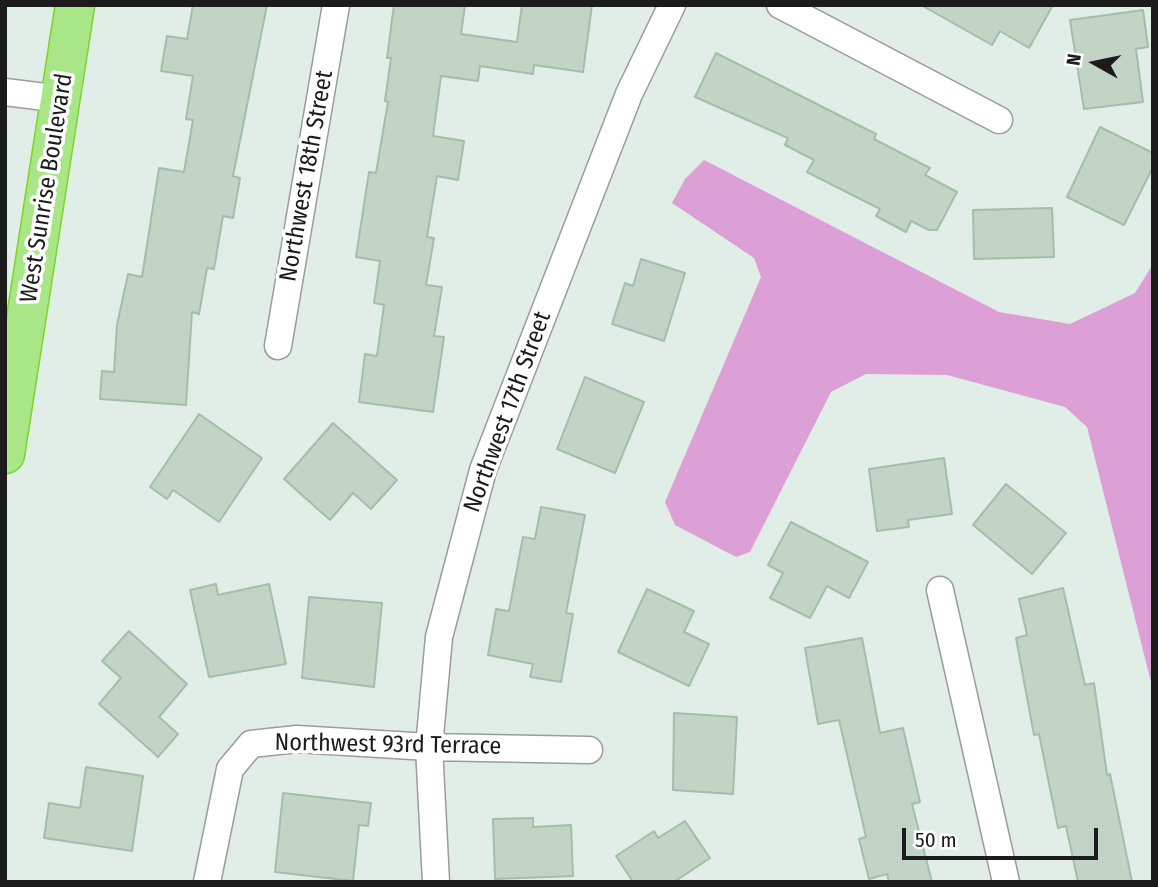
<!DOCTYPE html>
<html>
<head>
<meta charset="utf-8">
<style>
  body { margin:0 }
  #map { position:relative; width:1158px; height:887px; overflow:hidden; background:#e1ede7; font-family:"Fira Sans Condensed",sans-serif }
  canvas { display:block }
  .frame { position:absolute; inset:0; border:7px solid #1b1b1b; pointer-events:none }
  .north { position:absolute; left:1060px; top:28px; width:70px; height:70px; -webkit-text-stroke:5px #fff; paint-order:stroke; rotate:279deg; font-size:19px; font-weight:700; line-height:28px; text-align:center; color:#1b1b1b }
  .north::after { content:''; display:block; margin:auto; width:24px; height:32px; background:#1b1b1b; clip-path:polygon(50% 0,100% 100%,50% 72%,0 100%) }
  .scale { position:absolute; left:902px; top:828px; width:196px; height:32px; box-sizing:border-box; border:4px solid #1b1b1b; border-top:0; padding-left:9px; font-size:21px; line-height:24px; white-space:nowrap; color:#1b1b1b; -webkit-text-stroke:5px #fff; paint-order:stroke }
</style>
</head>
<body>
<div id="map">
<canvas width="1158" height="887"></canvas>
<div class="frame"></div>
<div class="north">N</div>
<div class="scale">50 m</div>
</div>
<script>
const g = document.querySelector('canvas').getContext('2d');
g.lineJoin = 'round';
function fill(path, color) { g.fillStyle = color; g.fill(path, 'evenodd'); }
function stroke(path, color, width, dash) { g.strokeStyle = color; g.lineWidth = width; g.lineCap = dash ? 'butt' : 'round'; g.setLineDash(dash || []); g.stroke(path); }
function write(font, color, halo, rows, align = 'center') {
  g.font = font + ' "Fira Sans Condensed",sans-serif'; g.lineWidth = 7; g.setLineDash([]); g.textBaseline = 'middle'; g.strokeStyle = halo; g.fillStyle = color; for (const [text, x, y, turn = 0] of rows) {
    g.save(); g.translate(x, y); g.rotate((+turn || 0) * Math.PI / 180); g.textAlign = isNaN(turn) ? turn : align; if (halo) g.strokeText(text, 0, 0); g.fillText(text, 0, 0); g.restore();
  }
}
const water = new Path2D(`
  M704 160 999 312 1070 324 1135 293 1153 264V690L1087 427 1065 407 947 375 866 374 831 392 750 552 736 557 675 525 665 502 761 277 754 258 672 203 685 179Z`);
const building = new Path2D(`
  M193 5H267L233 176 240 178 233 218 223 216 214 269 207 268 199 314 192 312 186 405 100 399 102 371 114 372 117 325 128 274 142 277 159 168 184 172 193 120 186 119 193 76 161 71 167 36 187 39Z
  M394 5H465L461 34 517 42 522 5H592L583 72 534 65 533 74 480 66 478 81 441 76 433 136 464 141 458 180 437 176 427 237 434 238 426 285 442 287 434 336 444 337 433 412 359 402 365 354 377 356 384 305 374 303 380 261 356 257 369 172 376 173 388 102 385 101 391 58H387Z
  M921 5H1053L1029 48 1000 31 992 45Z
  M1143 10 1148 47 1136 49 1143 102 1084 109 1070 20Z
  M716 53 876 134 874 139 930 168 925 175 957 192 937 230H929L911 221 906 232 876 216 880 209 807 172 814 160 785 145 788 138 695 97Z
  M1100 127 1153 153V167L1124 225 1067 197Z
  M1052 208 1054 257 974 259 973 210Z
  M641 259 685 273 664 341 612 324 625 283 633 286Z
  M585 377 644 402 615 473 557 449Z
  M199 414 262 458 219 522 173 490 167 499 150 487Z
  M333 423 397 480 371 509 353 493 330 520 284 479Z
  M944 458 952 514 908 520 909 527 877 531 869 469Z
  M1006 484 1066 533 1032 574 973 525Z
  M541 507 585 515 566 613 573 614 561 682 530 677 533 664 488 655 496 609 509 611 523 537 535 539Z
  M791 522 868 562 849 598 827 586 810 618 770 598 783 573 768 565Z
  M216 584 218 595 269 584 286 664 209 677 190 590Z
  M1063 588 1085 685 1094 683 1107 775 1110 774 1132 882H1078L1066 826 1058 828 1039 734 1034 735 1016 638 1027 635 1019 599Z
  M647 589 694 611 684 632 709 644 689 686 618 652Z
  M309 597 382 603 374 687 302 678Z
  M129 631 187 684 159 717 178 734 158 757 99 704 121 678 102 661Z
  M862 638 880 733 903 728 920 802 912 804 932 882H889L887 874 869 879 859 839 866 837 839 720 818 724 805 648Z
  M674 713 737 717 733 794 673 790Z
  M86 767 143 776 132 851 44 838 49 803 80 808Z
  M283 793 371 803 368 826 359 825 353 881 275 872Z
  M533 818V827L571 825 573 876 495 879 493 819Z
  M685 821 710 858 674 882H633L616 856 654 831 658 838Z`);
const minor = new Path2D(`
  M780 5 999 120
  M5 92 61 99
  M278 346 336 5
  M940 590 1006 882
  M207 882 230 769 251 744 297 739 429 747 589 750
  M436 882 429 747 439 637 483 470 629 94 672 5`);
const highway = new Path2D(`
  M5 454 75 5`);
const streetNames = [
  ["Northwest 18th Street",307,176,-80],
  ["West Sunrise Boulevard",47,188,-81],
  ["Northwest 17th Street",508,412,-70],
  ["Northwest 93rd Terrace",388,745,1]
];
fill(water, '#dca0d7');
fill(building, '#c1d4c6');
stroke(building, '#a3bfab', 2);
stroke(minor, '#9c9c9c', 29);
stroke(highway, '#7dd623', 41);
stroke(minor, '#fff', 26);
stroke(highway, '#a8e687', 38);
write('24px', '#1b1b1b', '#fff', streetNames);
</script>
</body>
</html>
